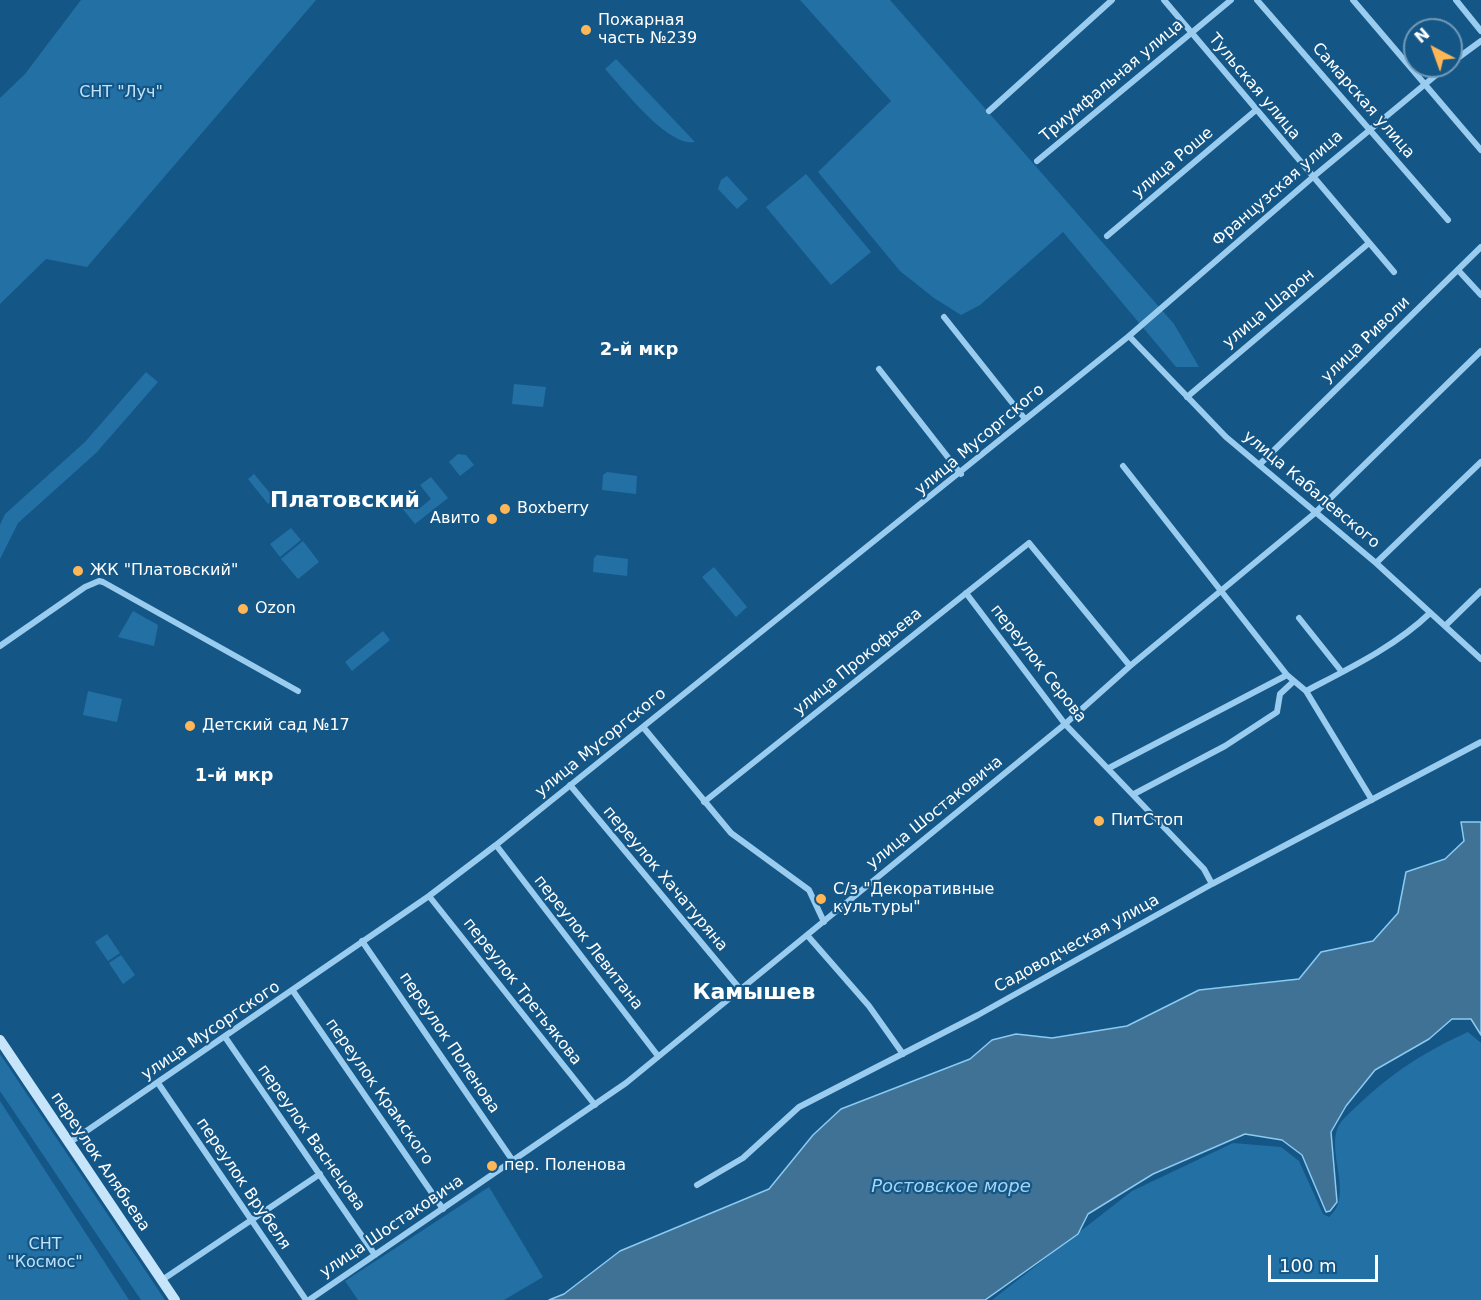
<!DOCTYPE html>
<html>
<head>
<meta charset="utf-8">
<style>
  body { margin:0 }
  #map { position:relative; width:1481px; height:1300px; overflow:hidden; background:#145787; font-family:"DejaVu Sans",sans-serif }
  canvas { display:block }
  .north { position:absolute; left:1403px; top:18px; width:60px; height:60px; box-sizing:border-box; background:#145787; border:2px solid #729ab7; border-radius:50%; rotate:319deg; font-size:16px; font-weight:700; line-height:24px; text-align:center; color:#fff }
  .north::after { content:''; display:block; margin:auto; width:21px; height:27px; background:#ffb657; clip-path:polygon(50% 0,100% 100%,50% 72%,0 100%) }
  .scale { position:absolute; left:1268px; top:1255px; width:110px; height:27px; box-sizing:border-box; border:3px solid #fff; border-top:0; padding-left:8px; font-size:18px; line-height:21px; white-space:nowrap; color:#fff; -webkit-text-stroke:4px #145787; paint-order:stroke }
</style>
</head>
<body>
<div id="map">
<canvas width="1481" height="1300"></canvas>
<div class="north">N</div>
<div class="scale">100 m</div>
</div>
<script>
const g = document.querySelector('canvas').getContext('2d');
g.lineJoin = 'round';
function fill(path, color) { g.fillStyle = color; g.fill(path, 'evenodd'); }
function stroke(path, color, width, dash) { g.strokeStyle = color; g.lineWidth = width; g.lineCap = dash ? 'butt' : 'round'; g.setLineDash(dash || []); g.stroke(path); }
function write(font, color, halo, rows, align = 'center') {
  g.font = font + ' "DejaVu Sans",sans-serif'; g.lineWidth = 4.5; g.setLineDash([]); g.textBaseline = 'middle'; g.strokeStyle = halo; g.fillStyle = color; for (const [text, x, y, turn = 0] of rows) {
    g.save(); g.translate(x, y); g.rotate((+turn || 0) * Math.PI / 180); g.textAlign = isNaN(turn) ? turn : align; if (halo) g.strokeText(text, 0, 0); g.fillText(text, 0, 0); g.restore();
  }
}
const green = new Path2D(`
  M81 0H316L87 267 46 259 0 304V98L25 74Z
  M800 0H890L1174 324 1199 367H1176L1063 232 980 305 961 315 934 298 900 271 818 172 891 101Z
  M616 59 695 142C667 147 623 88 605 69Z
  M806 174 871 252 831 285 766 207Z
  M727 176 748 199 737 209 718 189 721 180Z
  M146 372 158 382 96 453 18 523 0 559V525L5 514 85 442Z
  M514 384 546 387 543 407 512 404Z
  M458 454 466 455 474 465 460 476 449 462Z
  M607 472 637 476 636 494 602 490 603 475Z
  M254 474 274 498 268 504 248 479Z
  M431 477 448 498 415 524 398 503 409 494 420 508 431 499 420 485Z
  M291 528 301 540 280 557 270 544Z
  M303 541 319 562 298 579 281 559Z
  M597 555 628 559 627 576 593 572 594 558Z
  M714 567 747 607 736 617 702 577Z
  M133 611 158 625 154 646 118 637Z
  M383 631 390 640 352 671 345 662Z
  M88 691 122 699 117 722 83 715Z
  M107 934 120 953 108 961 95 942Z
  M121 955 135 975 123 984 109 963Z
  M1468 1032 1481 1043V1300H992L1132 1191 1233 1143 1281 1147 1299 1161 1323 1214 1329 1217C1355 1196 1325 1152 1339 1125 1343 1118 1352 1111 1358 1105 1393 1072 1424 1052 1468 1032Z
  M0 1054 165 1300H141L0 1091Z
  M0 1101 129 1300H0Z
  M489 1187 543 1277 504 1300H358L345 1281Z`);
const water = new Path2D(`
  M1461 822H1481V1035L1471 1019H1452L1429 1039 1375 1070 1346 1106 1331 1132 1337 1202 1330 1211 1326 1212 1302 1155 1282 1140 1245 1134 1153 1174 1088 1214 1078 1234 985 1300H549L564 1294 620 1251 769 1189 813 1135 841 1109 970 1059 992 1040 1016 1034 1052 1038 1127 1026 1199 990 1299 979 1321 952 1373 941 1398 913 1406 872 1445 859 1464 841Z`);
const street = new Path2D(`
  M1164 0 1394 272
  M1257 0 1448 220
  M1353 0 1481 150
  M1456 0 1481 31
  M1451 63 1481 41
  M989 111 1112 0
  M1037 161 1231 0
  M1107 236 1256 110
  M1458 270 1481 295
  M944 317 1025 419
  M1129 336 1226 437 1376 563 1481 659
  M879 369 961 474
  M1187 397 1369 243
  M1259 465 1481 247
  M1123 466 1287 675 1306 691 1372 800
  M1376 563 1481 462
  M966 593 1065 724 1204 869 1212 884
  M1299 618 1342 672
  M1445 626 1481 591
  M0 646 85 587 99 581 103 582 298 691
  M1306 691C1348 669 1396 646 1430 613
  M643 727 731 833 809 890 824 922
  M1109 768 1287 675
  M570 785 740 989
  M1134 794 1225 746 1277 712 1280 694 1294 681
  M704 802 1029 543 1130 666
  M496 845 658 1056
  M429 896 595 1105
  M807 935 869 1006 903 1054
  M362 941 513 1161
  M293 991 443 1209
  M225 1037 375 1255
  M158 1083 306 1300
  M69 1143 429 896 496 845 1129 336 1313 177 1447 66
  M697 1185 743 1158 799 1107 978 1015 1212 884 1481 742
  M162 1280 320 1174
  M309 1300 626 1083 1065 724 1130 666 1315 513 1481 351`);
const secondary = new Path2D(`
  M0 1040 175 1300`);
const markers = [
  [586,30,6,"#ffb657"],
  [505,509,6,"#ffb657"],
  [492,519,6,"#ffb657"],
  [78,571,6,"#ffb657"],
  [243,609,6,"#ffb657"],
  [190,726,6,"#ffb657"],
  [1099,821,6,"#ffb657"],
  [821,899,6,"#ffb657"],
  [492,1166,6,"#ffb657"]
];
const poiNames = [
  ["Пожарная",598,21],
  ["часть №239",598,39],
  ["Boxberry",517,509],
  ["Авито",480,519,"right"],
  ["ЖК \"Платовский\"",90,571],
  ["Ozon",255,609],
  ["Детский сад №17",202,726],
  ["ПитСтоп",1111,821],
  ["С/з \"Декоративные",833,890],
  ["культуры\"",833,908],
  ["пер. Поленова",504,1166]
];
const streetNames = [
  ["Триумфальная улица",1112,81,-40],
  ["Тульская улица",1254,87,50],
  ["Самарская улица",1363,101,49],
  ["улица Роше",1173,163,-40],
  ["Французская улица",1278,189,-41],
  ["улица Шарон",1269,309,-40],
  ["улица Риволи",1366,340,-44],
  ["улица Мусоргского",980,440,-40],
  ["улица Кабалевского",1311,490,40],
  ["улица Прокофьева",858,662,-39],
  ["переулок Серова",1038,664,52],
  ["улица Мусоргского",601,743,-39],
  ["улица Шостаковича",935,813,-39],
  ["переулок Хачатуряна",665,879,50],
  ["переулок Левитана",588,943,52],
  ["Садоводческая улица",1077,944,-29],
  ["переулок Третьякова",522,992,52],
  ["улица Мусоргского",211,1031,-34],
  ["переулок Поленова",449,1043,56],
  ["переулок Крамского",379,1092,55],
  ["переулок Васнецова",311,1138,55],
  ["переулок Алябьева",100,1162,56],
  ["переулок Врубеля",243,1184,56],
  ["улица Шостаковича",392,1227,-34]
];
const parkNames = [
  ["СНТ \"Луч\"",121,93],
  ["СНТ",45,1245],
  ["\"Космос\"",45,1263]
];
const neighbourhoodNames = [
  ["2-й мкр",639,350],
  ["1-й мкр",234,776]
];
const waterNames = [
  ["Ростовское море",951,1187]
];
const districtNames = [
  ["Платовский",345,501],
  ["Камышев",754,993]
];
fill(green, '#2370a5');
fill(water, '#407295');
stroke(water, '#8bcaf2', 1.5);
stroke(street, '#99ccef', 6);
stroke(secondary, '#c7e5fa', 10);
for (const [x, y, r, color] of markers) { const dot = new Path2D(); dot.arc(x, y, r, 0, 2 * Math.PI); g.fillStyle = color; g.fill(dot); stroke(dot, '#145787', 2); }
write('16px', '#fff', '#145787', poiNames, 'left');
write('16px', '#fff', '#145787', streetNames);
write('16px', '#bfe3fb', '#145787', parkNames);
write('bold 18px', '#fff', '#145787', neighbourhoodNames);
write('italic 18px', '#a5d6f6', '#145787', waterNames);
write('bold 22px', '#fff', '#145787', districtNames);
</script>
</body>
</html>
